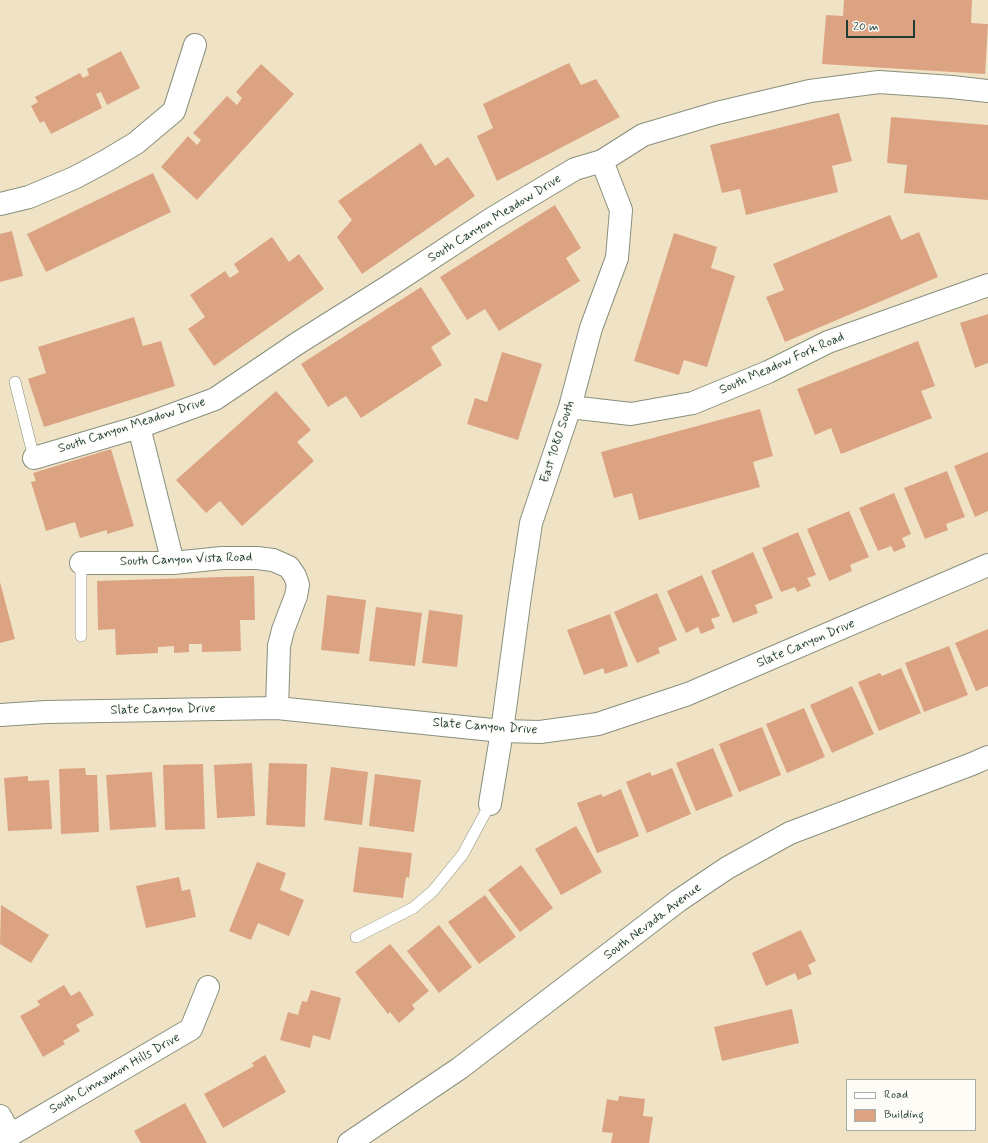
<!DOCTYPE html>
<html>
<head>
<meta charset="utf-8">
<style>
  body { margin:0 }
  #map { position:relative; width:988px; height:1143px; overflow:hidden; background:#f0e2c5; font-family:Mynerve,sans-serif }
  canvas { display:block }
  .legend { position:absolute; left:846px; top:1079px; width:130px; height:52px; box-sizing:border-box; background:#fdfcf7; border:1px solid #a4b0a9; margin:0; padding:5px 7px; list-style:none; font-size:12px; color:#1f3d34 }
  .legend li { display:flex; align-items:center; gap:8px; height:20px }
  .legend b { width:20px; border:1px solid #a4b0a9 }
  .scale { position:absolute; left:846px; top:20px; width:69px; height:18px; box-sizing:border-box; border:2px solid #1f3d34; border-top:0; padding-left:5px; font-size:12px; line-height:14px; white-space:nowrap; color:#1f3d34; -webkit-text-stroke:3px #fdfcf7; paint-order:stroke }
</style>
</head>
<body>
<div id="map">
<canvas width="988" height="1143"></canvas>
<ul class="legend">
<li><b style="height:5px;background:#fff"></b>Road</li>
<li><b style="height:11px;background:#dca383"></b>Building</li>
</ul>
<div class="scale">20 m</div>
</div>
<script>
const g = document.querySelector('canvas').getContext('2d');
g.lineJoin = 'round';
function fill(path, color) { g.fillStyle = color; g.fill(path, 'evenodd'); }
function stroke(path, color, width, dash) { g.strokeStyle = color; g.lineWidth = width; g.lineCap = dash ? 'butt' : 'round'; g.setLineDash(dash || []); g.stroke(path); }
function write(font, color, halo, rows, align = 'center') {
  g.font = font + ' Mynerve,sans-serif'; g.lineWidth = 3.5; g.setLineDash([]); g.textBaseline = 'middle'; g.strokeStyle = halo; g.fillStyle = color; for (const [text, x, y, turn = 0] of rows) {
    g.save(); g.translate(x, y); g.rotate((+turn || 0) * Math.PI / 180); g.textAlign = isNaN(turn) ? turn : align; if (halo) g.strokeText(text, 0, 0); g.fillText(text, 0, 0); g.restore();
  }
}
const building = new Path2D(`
  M844 0H972L971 23 988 24 985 74 822 64 826 15 843 16Z
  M121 51 140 88 107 105 101 92 96 94 102 108 51 134 44 121 40 123 31 106 38 102 35 97 80 73 83 78 89 75 87 69Z
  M569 63 581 85 596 79 620 117 497 181 477 136 493 128 483 104Z
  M261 64 294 94 197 200 161 167 188 136 197 145 201 140 193 133 227 96 237 105 242 98 236 92Z
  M839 113 852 161 832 166 838 192 746 215 740 189 722 193 710 145Z
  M891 117 988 125V200L904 193 907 165 887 163Z
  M421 143 435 166 448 157 475 196 362 274 337 237 352 220 338 201Z
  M153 173 171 212 46 272 27 234Z
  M555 205 581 248 566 258 580 281 499 331 485 309 467 320 440 277Z
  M890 215 901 240 919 232 938 277 785 342 766 297 784 290 773 264Z
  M12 231 23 276 0 282V234Z
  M674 233 717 247 711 268 735 276 707 367 684 360 679 375 634 361Z
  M272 237 289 262 299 254 324 289 214 366 188 329 205 317 190 295 225 271 230 278 239 272 234 264Z
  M421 287 451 334 431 347 442 365 361 418 346 396 328 407 301 364Z
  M988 314V363L975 368 960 323Z
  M134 317 143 346 161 341 175 386 44 427 28 379 46 373 38 347Z
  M918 341 935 386 921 391 932 418 841 454 831 428 815 435 797 389Z
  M502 352 542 364 518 440 467 424 475 398 487 402Z
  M276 391 311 430 297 442 314 461 242 526 220 501 206 513 176 480Z
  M760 409 773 456 753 462 760 487 639 520 632 493 614 498 601 452Z
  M111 449 134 526 107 534V530L80 538 75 522 46 531 31 482 36 481 33 473Z
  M988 452V511L975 517 954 466Z
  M947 471 965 517 946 524 948 530 925 539 904 488Z
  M894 493 911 534 902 538 906 547 894 552 891 546 878 551 859 508Z
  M849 511 869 557 850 565 852 571 829 581 807 529Z
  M798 532 816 575 807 578 811 586 797 592 795 587 781 592 762 548Z
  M753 552 773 598 755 605 758 613 733 623 711 571Z
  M702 575 720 616 711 619 715 628 701 634 698 627 686 633 667 591Z
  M254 576 255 620H240L241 651 202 652V644H189V652L174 653V646L158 647V653L116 655 115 629 98 630 97 581Z
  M0 582 15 639 0 643Z
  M657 593 677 640 658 648 660 653 637 663 614 612Z
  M327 595 366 600 359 654 321 650Z
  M376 607 422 613 415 666 369 661Z
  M429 610 463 615 457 667 422 663Z
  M610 614 628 666 605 674 603 668 584 675 567 630Z
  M988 629V686L976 691 955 643Z
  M949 646 968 695 924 712 905 663Z
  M901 668 921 713 879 731 858 682 880 673 882 676Z
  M852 686 874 734 832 753 810 705Z
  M804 708 825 757 787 773 766 724Z
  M762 727 781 775 739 792 719 744Z
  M713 748 733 796 696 811 676 763Z
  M252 763 255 816 217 818 214 765Z
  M269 763 307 764 305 827 266 825Z
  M203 764 205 829 165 830 163 765Z
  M331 767 368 772 362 825 324 820Z
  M85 768 86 775H97L99 832 61 834 59 769Z
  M672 768 691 814 647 833 626 782 650 772 652 776Z
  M152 772 156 827 110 830 106 775Z
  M375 774 421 780 414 832 369 826Z
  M28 776V781L49 780 52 829 8 831 4 778Z
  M621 789 639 836 597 853 577 803 601 794 603 797Z
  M576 826 602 872 561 895 535 849Z
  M359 847 412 853 409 878 406 877 403 898 353 892Z
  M257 862 286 873 280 890 304 900 289 936 258 923 251 940 229 931Z
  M521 865 553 908 520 932 488 890Z
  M179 877 182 891 190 889 196 917 146 928 136 886Z
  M485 895 516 937 479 964 448 922Z
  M1 905 49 935 31 963 0 944Z
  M439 925 472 967 439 993 407 951Z
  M801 930 816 961 808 965 812 974 798 980 795 973 766 986 752 953Z
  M390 944 429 991 412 1005 415 1009 399 1023 390 1012 388 1014 355 972Z
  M64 985 71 996 80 991 94 1015 76 1025 80 1031 63 1041 65 1044 43 1057 20 1016 40 1005 37 1001Z
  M311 990 341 998 330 1040 313 1035 310 1048 280 1040 288 1012 298 1015 302 1001 307 1002Z
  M792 1009 799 1043 722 1061 714 1027Z
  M265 1055 286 1092 223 1128 204 1094 254 1066 252 1063Z
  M619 1096 645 1099 643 1116 653 1117 649 1143H611L613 1133 602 1132 607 1099 618 1101Z
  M185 1103 207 1143H141L134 1131Z`);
const lane = new Path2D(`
  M15 382 34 458
  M81 636V563
  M356 937 413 908 433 891 463 854 490 804`);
const street = new Path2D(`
  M0 204 29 197 74 178 106 161 136 143 174 111 195 45
  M570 407 631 414 693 403 768 372 828 342 988 285
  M139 427 173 563
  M34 458 139 427 215 399 298 343 389 286 493 218 575 169 602 161 643 135 717 113 810 91 879 82 952 87 988 91
  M81 563H173L222 558H257L273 560 289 567 295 576 298 585 296 596 283 630 279 646 277 708
  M490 804 502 731 520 596 531 523 570 407 591 328 617 258 621 210 602 161
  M0 1116 11 1135
  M0 1141 191 1029 208 987
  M349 1143 460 1068 678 901 727 868 790 833 972 764 988 757`);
const secondary = new Path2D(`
  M0 715 46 712 277 708 502 731 540 732 598 724 688 694 988 565`);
const streetNames = [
  ["South Canyon Meadow Drive",495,219,-32],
  ["South Meadow Fork Road",782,364,-24],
  ["South Canyon Meadow Drive",132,426,-18],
  ["East 1080 South",558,442,-72],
  ["South Canyon Vista Road",186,560,-2],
  ["Slate Canyon Drive",806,644,-23],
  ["Slate Canyon Drive",163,710,-1],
  ["Slate Canyon Drive",485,727,4],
  ["South Nevada Avenue",653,922,-37],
  ["South Cinnamon Hills Drive",115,1074,-30]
];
fill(building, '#dca383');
stroke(lane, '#88907c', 12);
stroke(street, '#88907c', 24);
stroke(secondary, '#88907c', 24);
stroke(lane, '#fff', 11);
stroke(street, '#fff', 22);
stroke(secondary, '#fff', 22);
write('13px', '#1f3d34', '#fdfcf7', streetNames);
</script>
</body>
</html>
